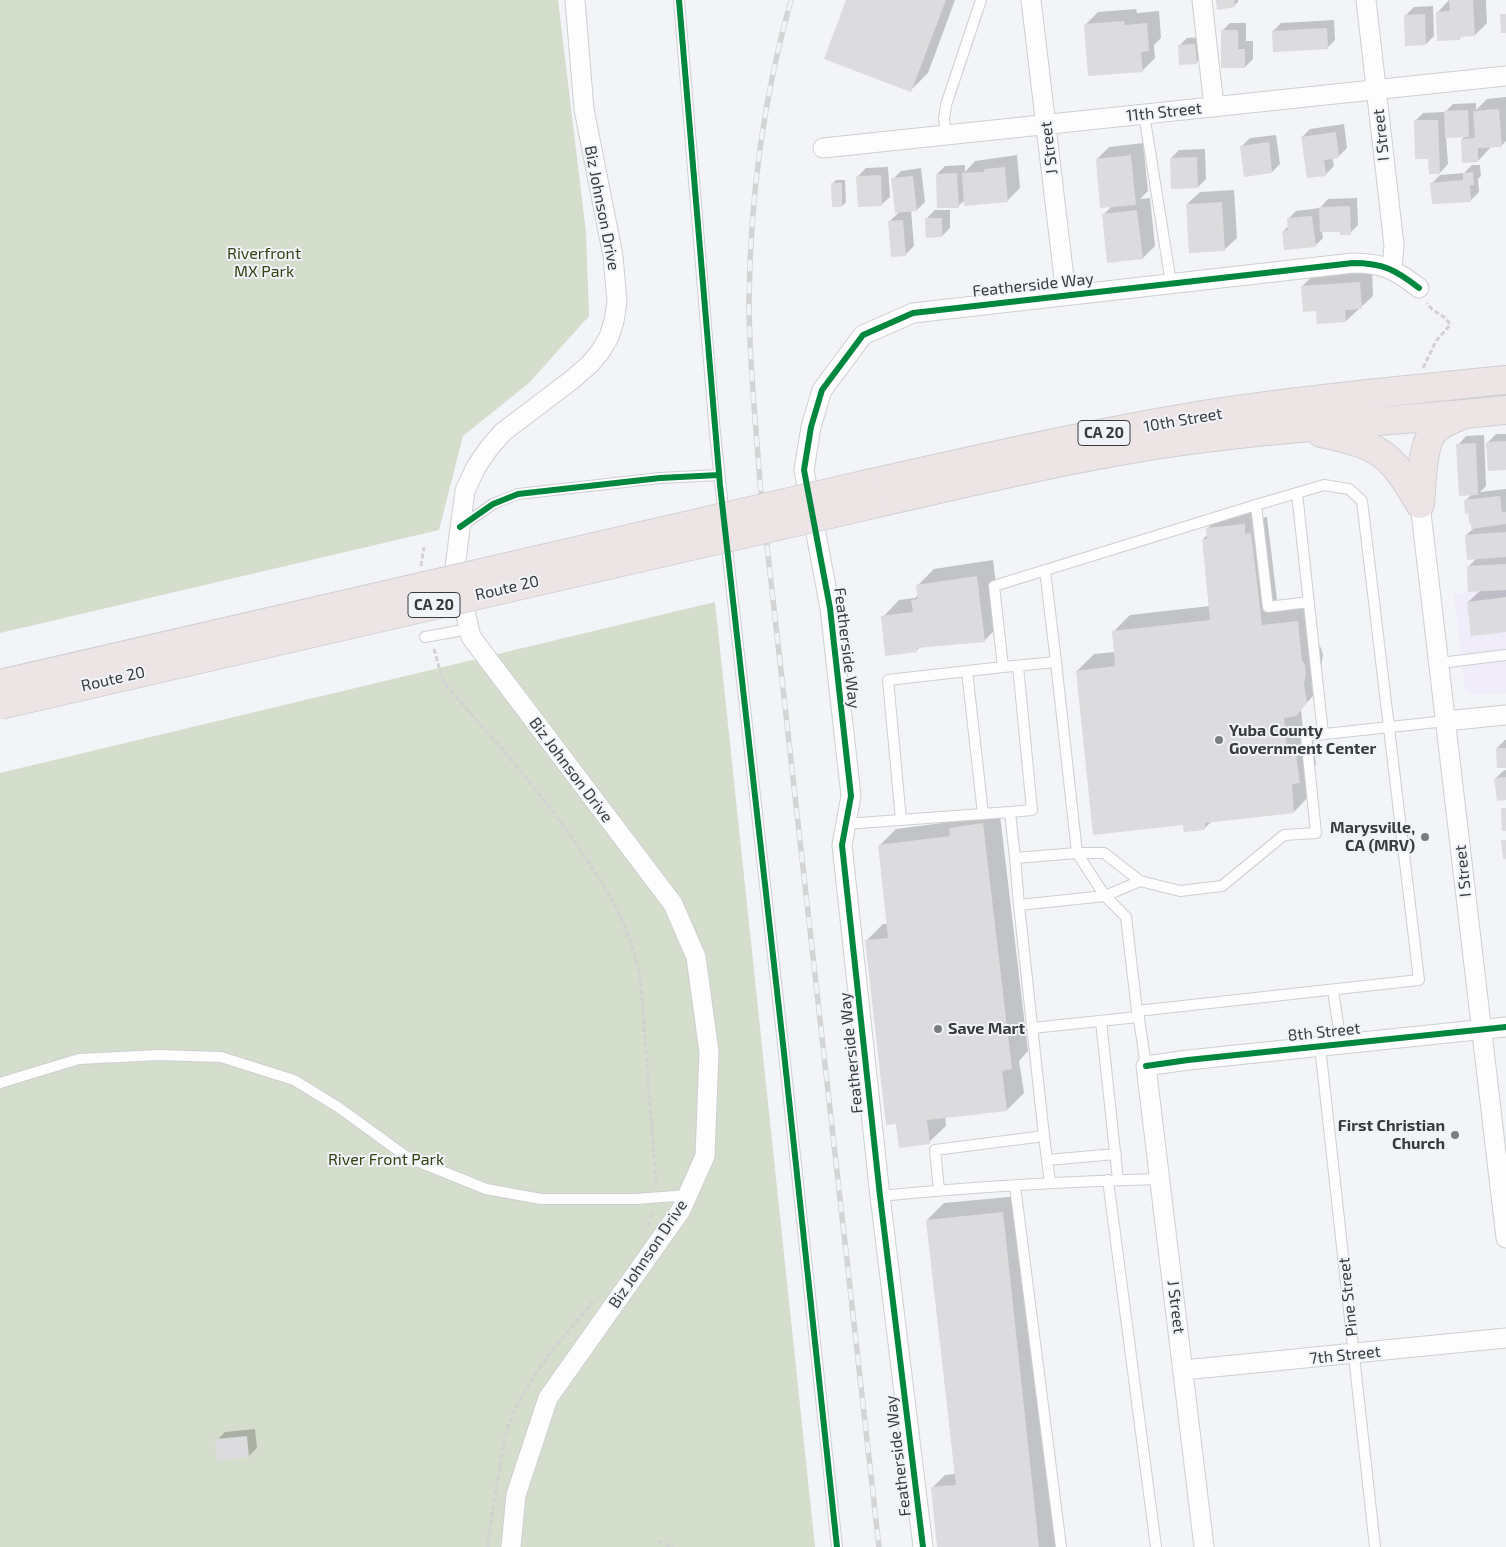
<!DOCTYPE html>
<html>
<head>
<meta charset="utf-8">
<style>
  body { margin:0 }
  canvas { display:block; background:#f2f4f7 }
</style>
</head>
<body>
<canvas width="1506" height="1547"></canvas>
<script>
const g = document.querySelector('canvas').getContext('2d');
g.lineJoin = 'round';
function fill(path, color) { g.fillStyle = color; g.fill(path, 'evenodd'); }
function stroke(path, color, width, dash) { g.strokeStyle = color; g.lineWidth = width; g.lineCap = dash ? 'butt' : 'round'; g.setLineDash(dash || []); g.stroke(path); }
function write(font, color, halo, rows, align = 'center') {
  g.font = font + ' "Exo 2",sans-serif'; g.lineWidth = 4; g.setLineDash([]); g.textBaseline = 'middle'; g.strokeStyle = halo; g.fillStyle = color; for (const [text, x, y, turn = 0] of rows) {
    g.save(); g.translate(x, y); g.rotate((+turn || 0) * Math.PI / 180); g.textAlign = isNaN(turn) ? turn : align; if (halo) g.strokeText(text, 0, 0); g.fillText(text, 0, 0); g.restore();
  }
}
const commercial = new Path2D(`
  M1506 588V693L1473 695 1465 689 1454 594Z`);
const green = new Path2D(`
  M0 0H558L586 233 589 316 529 383 463 436 439 530 0 633Z
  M715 602 815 1547H0V773Z`);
const shadow = new Path2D(`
  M847 0H955L928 73 911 90Z
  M1217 0H1238V2L1234 6Z
  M1449 0H1486L1487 23 1475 35 1462 36 1459 39 1437 13Z
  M1433 6 1434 36 1426 44 1406 15 1414 7Z
  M1136 9 1137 13 1159 11 1161 38 1154 45 1155 58 1142 71 1086 24 1098 12Z
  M1334 20 1335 40 1327 48 1273 31 1281 23Z
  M1230 23H1246V41H1253V59L1245 67 1222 31Z
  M1203 37 1204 55 1196 63 1179 46 1187 38Z
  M1506 97V141L1501 146H1490V148L1478 161 1462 139 1465 136 1446 137 1448 164 1440 173 1430 157 1415 121 1423 113 1445 112 1453 104 1476 103V110L1487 99Z
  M1344 124 1347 148 1339 156 1332 157 1334 166 1326 174 1302 137 1310 129Z
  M1276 135 1280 164 1272 172 1242 146 1250 138Z
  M1143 143 1148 191 1140 199 1150 198 1155 246 1143 258 1103 215 1112 206 1097 159 1109 147Z
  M1205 149 1206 179 1198 187 1171 158 1179 150Z
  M1017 155 1020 188 1007 201 965 200 958 206 937 174 945 166 965 165V172L975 161Z
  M1472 165H1480L1481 176 1478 179 1479 192 1471 200 1433 203 1432 183 1440 175 1464 173Z
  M888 167 890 197 881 205 858 176 866 168Z
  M921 168 925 202 917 210H911L914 246 906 254 889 222 899 212 893 179 901 171Z
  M836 180H845L846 202 842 206 832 184Z
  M1234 190 1237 238 1224 250 1187 204 1200 192Z
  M1357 198 1358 225 1350 233 1341 230 1322 231 1323 238 1315 246 1283 231 1289 226 1288 219 1296 211 1320 208 1328 199Z
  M935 210H950V228L942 236 927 218Z
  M1372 270 1373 296 1346 321 1302 286 1315 274Z
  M1496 434H1506V468L1488 442Z
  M1484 435 1486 486 1480 492 1506 489V631L1468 602 1481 590 1469 566 1477 558 1466 535 1473 529 1465 501 1472 494 1458 445 1466 436Z
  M1261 508 1262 518 1267 517 1278 608 1314 605 1318 644 1321 648 1323 655 1321 667 1323 685 1301 709 1304 740 1313 739 1316 765 1308 773 1310 795 1294 812 1212 821 1205 828 1184 824 1077 671 1094 654 1115 652 1113 632 1130 615 1210 606 1203 539 1208 534 1207 529 1224 512Z
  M993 560 1001 624 984 641 921 646 916 651 883 617 899 600 915 598 918 595 917 586 934 569Z
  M1505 740H1506V767L1497 748Z
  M1506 770V798L1495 779 1503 771Z
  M999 807 1028 1051 1019 1061 1024 1093 1007 1110 945 1116 946 1126 929 1142 866 941 883 924H888L879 846 896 829 957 821 967 811Z
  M1019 1196 1058 1547H939L932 1488 945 1475 955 1474 927 1220 944 1203Z
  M255 1429 257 1448 249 1456 217 1440 225 1432Z`);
const building = new Path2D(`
  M846 0H946L911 92 824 59Z
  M1216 0H1234L1235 7 1217 10Z
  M1449 0H1473L1475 36 1460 37V40L1437 41 1436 12 1450 11Z
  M1425 14 1426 45 1405 46 1404 15Z
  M1500 14H1506V33H1501Z
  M1124 21 1125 25 1147 23 1149 51 1141 52 1143 72 1088 76 1084 24Z
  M1327 28 1328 49 1273 52 1272 31Z
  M1221 30H1238V49H1245V68H1221Z
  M1195 44 1197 64 1179 65 1178 45Z
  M1499 109 1502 147 1478 148V162L1462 163 1461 139 1475 138 1473 111Z
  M1468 110 1469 137 1445 138 1444 111Z
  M1414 120H1438L1440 174H1429L1428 159H1415Z
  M1336 132 1339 158 1324 160 1326 176 1307 178 1301 137Z
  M1269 142 1272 173 1244 177 1240 146Z
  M1131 155 1136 205 1100 208 1096 159Z
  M1197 157 1198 188 1171 189 1170 158Z
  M1005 167 1008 202 964 206 962 173 984 172V169Z
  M1473 172 1474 185H1470L1471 202 1432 204 1430 183 1463 180V173Z
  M957 173 959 208H937L936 174Z
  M881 175 882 206 858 207 856 176Z
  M913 176 917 211 895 213 891 178Z
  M831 183H842V207H832Z
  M1222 202 1225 251 1189 253 1186 204Z
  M1350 206 1351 235H1340V232H1320L1319 207Z
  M1137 210 1143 259 1107 263 1102 214Z
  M1312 216 1316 247 1284 250 1282 231 1288 230 1287 218Z
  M925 218H942V237L926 238Z
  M903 220 906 256 891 257 888 221Z
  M1360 282 1362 309 1345 310 1346 322 1317 324 1316 311 1303 312 1301 286Z
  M1506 441V470L1488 471 1486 442Z
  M1476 443 1478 495 1459 496 1456 444Z
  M1500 496 1502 512H1506V524L1471 529V523L1469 524 1468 513 1465 514 1464 500Z
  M1245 524V534L1251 533 1262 625 1298 621 1302 661 1305 665 1306 673 1304 684 1307 703 1296 716 1284 718 1288 757 1296 755 1300 783 1292 784 1294 813 1205 823V830L1184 832 1183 825 1093 835 1076 671 1115 666 1112 631 1210 620 1202 539H1207L1206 528Z
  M1506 532V557L1467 560 1465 535Z
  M1506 564V590L1468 592 1467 566Z
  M977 576 985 642 917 648V652L885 656 881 616 913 612 911 600 918 599 916 585Z
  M1506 597V632L1471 636 1467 602Z
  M1496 748H1506V768H1497Z
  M1506 777V800L1497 801 1494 778Z
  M1501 808H1506V831H1502Z
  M983 823 1012 1069 1002 1071 1007 1111 927 1120 930 1144 899 1148 896 1124 886 1125 865 940 888 938 878 845 950 836 949 828Z
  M1501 840H1506V859H1503Z
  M1003 1212 1039 1547H937L931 1487 956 1485 926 1220Z
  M247 1436 249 1457 217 1461 215 1439Z`);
const path = new Path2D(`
  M1423 368 1436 341 1450 325C1446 314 1432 313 1427 303
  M421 566 424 547
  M434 649 442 678 448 688C495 740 541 792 581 851 609 893 634 933 641 985L656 1185
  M648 1226 652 1211
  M658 1541 673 1547
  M488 1547C490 1524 494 1502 498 1479 501 1462 502 1444 508 1427 525 1379 560 1340 593 1302`);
const service = new Path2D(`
  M679 0 715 433 724 517
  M1144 114 1171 283
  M946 135 944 119 946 105 981 0
  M1297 493 1323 734
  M1256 505 1268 607 1309 602
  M460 527 493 504 518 494 660 478 719 475
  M726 539 784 1053 837 1547
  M1045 570 1056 662
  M425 637 469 629
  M1440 663 1506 655
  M967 671 983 814
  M1010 812 1032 810 1018 666
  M901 820 888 680 1003 667
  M845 824 1010 812 1015 858 1077 853 1056 662 1003 667 994 586 1256 505 1324 485 1349 489 1362 501 1419 980 1137 1011 1126 917 1105 896 1019 905 1015 858
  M1077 853H1104L1140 881 1105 896Z
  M1140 881 1180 891 1222 886 1284 835 1316 833 1306 736 1446 721
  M1333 990 1341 1044
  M1138 1012 1146 1066
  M1101 1021 1118 1180
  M1032 1028 1138 1017
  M1320 1046 1375 1547
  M0 1083 79 1059 159 1055 221 1057 294 1080 338 1107 407 1157 486 1189 541 1199H636L688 1195
  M1044 1136 1050 1183
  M1047 1160 1116 1154
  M1108 1180 1156 1547
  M1015 1186 1061 1547
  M939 1190 935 1150 1044 1136 1019 905
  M880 1196C973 1187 1066 1181 1160 1179`);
const minor = new Path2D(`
  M1031 0 1066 295
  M1202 0 1214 107
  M1366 0 1394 245 1392 269
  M823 148 1506 76
  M1420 504 1506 1238
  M1446 721 1506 715
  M1184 1370 1506 1338
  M511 1547 516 1495 548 1398 681 1210 705 1156 709 1052 696 957 673 904 471 637 455 567 465 491 476 467 489 448 503 432 573 379 590 364 600 352 609 337 614 321 617 302 613 256 584 109 575 0
  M923 1547 880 1196 842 845 851 796 830 608 804 470 811 427 822 390 863 335 913 313 1353 263C1383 263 1396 270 1419 288
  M1204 1547 1146 1066 1188 1060 1506 1027`);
const trunk = new Path2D(`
  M1321 433C1344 438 1371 443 1389 460 1402 472 1411 489 1420 504
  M863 485C978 459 1093 433 1209 414 1307 399 1407 390 1506 380
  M1420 504C1422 485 1421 442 1436 429 1443 422 1451 420 1460 416
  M869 505C973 481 1077 456 1183 441 1290 426 1398 421 1506 410`);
const rail = new Path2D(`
  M791 0C763 99 750 200 749 302 749 363 756 423 760 483L879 1547`);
const trunkBridge = new Path2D(`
  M0 684 863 485
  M0 705 869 505`);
const cycleway = new Path2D(`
  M679 0 720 485 784 1053 837 1547
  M460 527 493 504 518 494 660 478 719 475
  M1146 1066 1188 1060 1506 1027
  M923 1547 880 1196 842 845 851 796 830 608 804 470 811 427 822 390 863 335 913 313 1353 263C1383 263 1396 270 1419 288`);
const markers = [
  [1219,740,5,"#7a7c7e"],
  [1425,837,5,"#7a7c7e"],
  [938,1029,5,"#7a7c7e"],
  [1455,1135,5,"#7a7c7e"]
];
const shields = [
  [1104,433,52],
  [434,605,52]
];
const shieldNames = [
  ["CA 20",1104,433],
  ["CA 20",434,605]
];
const streetNames = [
  ["11th Street",1164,112,-6],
  ["I Street",1381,135,-96],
  ["J Street",1049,148,-97],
  ["Biz Johnson Drive",602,208,79],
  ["Featherside Way",1033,285,-6],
  ["10th Street",1183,420,-10],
  ["Route 20",507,588,-13],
  ["Featherside Way",847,648,83],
  ["Route 20",113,679,-13],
  ["Biz Johnson Drive",571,770,53],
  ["I Street",1463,871,-96],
  ["8th Street",1324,1032,-6],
  ["Featherside Way",851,1053,-96],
  ["Biz Johnson Drive",648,1254,-56],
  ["Pine Street",1348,1297,-96],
  ["J Street",1176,1307,83],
  ["7th Street",1345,1355,-6],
  ["Featherside Way",898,1456,-97]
];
const parkNames = [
  ["Riverfront",264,254],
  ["MX Park",264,272],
  ["River Front Park",386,1160]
];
const poiNames = [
  ["Yuba County",1229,731],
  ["Government Center",1229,749],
  ["Marysville,",1415,828,"right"],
  ["CA (MRV)",1415,846,"right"],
  ["Save Mart",948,1029],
  ["First Christian",1445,1126,"right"],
  ["Church",1445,1144,"right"]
];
fill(commercial, '#f0ecf9');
fill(green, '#d5ddcc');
fill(shadow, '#0003');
fill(building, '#dcdbdd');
stroke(service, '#cdcfd0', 12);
stroke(minor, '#cdcfd0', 21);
stroke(trunk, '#cfd0d1', 30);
stroke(path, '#d2d2d3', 3, [5, 2.5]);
stroke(service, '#fdfdfe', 10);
stroke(minor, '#fdfdfe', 19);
stroke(trunk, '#ede4e6', 28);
stroke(rail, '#d3d4d4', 5.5);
stroke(rail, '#f0f4f9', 4, [11]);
stroke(trunkBridge, '#cfd0d1', 30, []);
stroke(trunkBridge, '#ede4e6', 28);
stroke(cycleway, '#00873e', 6);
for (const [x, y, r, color] of markers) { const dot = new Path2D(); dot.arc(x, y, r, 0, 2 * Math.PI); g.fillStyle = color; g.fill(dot); stroke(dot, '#f0f4f9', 2); }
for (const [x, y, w] of shields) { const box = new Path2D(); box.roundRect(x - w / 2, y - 12.5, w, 25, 4); g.fillStyle = '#f0f4f9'; g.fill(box); stroke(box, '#393b3d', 1); }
write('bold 15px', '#393b3d', null, shieldNames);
write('16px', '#393b3d', '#f0f4f9', streetNames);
write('16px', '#334210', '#f0f4f9', parkNames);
write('bold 16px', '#393b3d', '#f0f4f9', poiNames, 'left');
</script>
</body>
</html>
